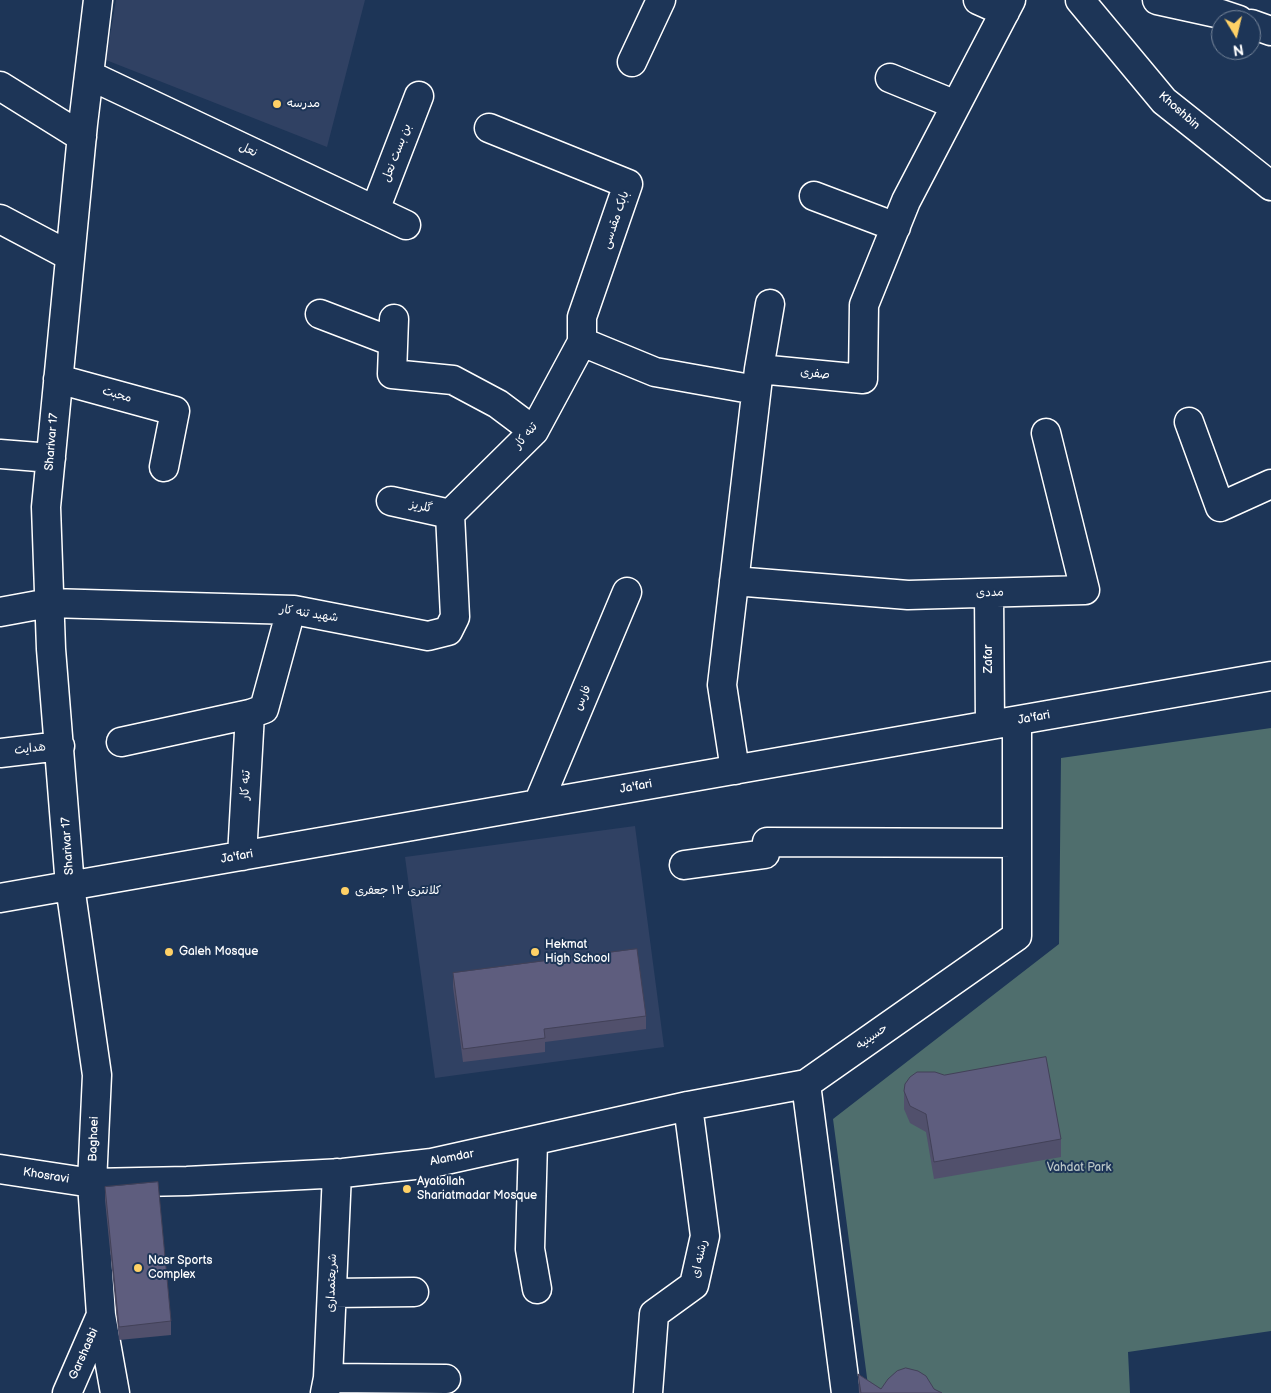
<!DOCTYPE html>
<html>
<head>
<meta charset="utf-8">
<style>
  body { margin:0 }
  #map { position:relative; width:1271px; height:1393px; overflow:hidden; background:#1d3557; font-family:"Balsamiq Sans",sans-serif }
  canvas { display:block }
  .north { position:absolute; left:1211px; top:10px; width:50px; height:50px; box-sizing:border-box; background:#1d3557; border:1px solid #77869a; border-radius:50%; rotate:171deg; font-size:14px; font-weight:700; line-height:20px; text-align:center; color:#fff }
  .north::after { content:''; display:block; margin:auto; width:18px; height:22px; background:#ffd166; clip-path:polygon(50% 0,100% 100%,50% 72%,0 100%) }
</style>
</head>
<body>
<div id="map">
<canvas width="1271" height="1393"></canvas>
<div class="north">N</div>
</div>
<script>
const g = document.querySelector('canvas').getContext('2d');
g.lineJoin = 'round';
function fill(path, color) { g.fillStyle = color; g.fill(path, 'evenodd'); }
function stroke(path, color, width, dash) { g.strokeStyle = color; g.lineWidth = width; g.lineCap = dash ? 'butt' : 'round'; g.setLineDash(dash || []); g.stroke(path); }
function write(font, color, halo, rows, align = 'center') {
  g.font = font + ' "Balsamiq Sans","Playpen Sans Arabic",sans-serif'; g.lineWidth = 4; g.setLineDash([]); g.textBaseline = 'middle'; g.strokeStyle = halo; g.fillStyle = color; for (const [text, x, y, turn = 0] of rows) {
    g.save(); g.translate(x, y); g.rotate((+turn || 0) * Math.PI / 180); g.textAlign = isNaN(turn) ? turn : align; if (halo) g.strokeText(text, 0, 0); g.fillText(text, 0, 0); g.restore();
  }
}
const built = new Path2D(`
  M116 0H365L327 147 106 60Z
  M635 826 664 1047 435 1078 405 857Z`);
const green = new Path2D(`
  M1271 728V1331L1128 1352 1130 1393H869L833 1119 1059 944 1061 758Z`);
const minor = new Path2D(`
  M98 0 83 124 46 507 51 649 70 886 97 1075 92 1183 101 1315 115 1393
  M978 0 1005 12
  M1080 0 1164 101 1271 186
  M1157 0 1221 14 1239 20
  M1251 24 1271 31
  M632 62 661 0
  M89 75 406 225
  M890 78 956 105
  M0 86 82 137
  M814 196 896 227
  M375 210 419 96
  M0 219 70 256
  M320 314 393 342
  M394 319 392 374 453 380 498 404 534 431
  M582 342 655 372 756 390
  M759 369 770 304
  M58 379 175 411 164 467
  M1189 422 1220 507 1271 484
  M0 454 51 458
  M391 501 450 514
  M450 514 534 431 582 342V317L628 184 489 128
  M734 581 908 595 1085 590 1046 433
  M989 593 990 725
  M0 612 49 603 294 610 428 636 448 631 455 617 450 514
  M121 742 250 714 264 709 291 610
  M0 753 60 746
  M735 770 722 685 759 369 863 379 864 305 906 201 1011 0
  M538 804 627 592
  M242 856 250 714
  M684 865 765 854 767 842 1017 843
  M0 898 1271 676
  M533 1142 530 1249 537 1289
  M0 1169 92 1183 187 1181 343 1173 432 1163 688 1106 806 1084
  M332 1293 414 1292
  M328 1378 446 1379
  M67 1393 101 1315
  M325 1393 328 1378 337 1173
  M648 1393 654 1314 694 1285 705 1236 688 1106
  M846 1393 806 1084 1017 936V721`);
const wall = new Path2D(`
  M453 973 646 1016V1029L545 1042V1052L463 1062 453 987Z
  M904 1091 1061 1139V1157L934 1179 926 1132 910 1123 904 1109Z
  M105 1187 171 1321V1335L119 1340 105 1200Z
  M858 1374 881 1389H934L942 1393H859Z`);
const building = new Path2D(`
  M637 949 646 1016 544 1029 545 1038 463 1049 453 973Z
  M1046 1057 1061 1139 934 1162 926 1114 910 1106 904 1091 905 1084 910 1077 917 1072H935L944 1075Z
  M158 1182 171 1321 119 1327 105 1187Z
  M906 1368 918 1371 926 1376 934 1389 942 1393H861L858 1374 881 1389 888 1379 897 1371Z`);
const markers = [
  [277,104,5,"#ffd166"],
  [345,891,5,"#ffd166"],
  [169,952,5,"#ffd166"],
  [535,952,5,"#ffd166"],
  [407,1189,5,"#ffd166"],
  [138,1268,5,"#ffd166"]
];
const poiNames = [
  ["مدرسه",287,104],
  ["کلانتری ۱۲ جعفری",355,891],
  ["Hekmat",545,945],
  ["High School",545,959],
  ["Galeh Mosque",179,952],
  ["Ayatollah",417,1182],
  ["Shariatmadar Mosque",417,1196],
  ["Nasr Sports",148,1261],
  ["Complex",148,1275]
];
const streetNames = [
  ["Khoshbin",1179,111,41],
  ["نعل",248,150,25],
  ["بن بست نعل",397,153,-69],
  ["بابک مقدسی",616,220,-71],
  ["صفری",815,374,6],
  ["محبت",117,395,16],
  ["تنه کار",526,436,-50],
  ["Sharivar 17",52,442,-85],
  ["گلریز",421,507,12],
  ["مددی",990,593,-2],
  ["شهید تنه کار",309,614,9],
  ["Zafar",989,659,-90],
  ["فارس",583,698,-67],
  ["Ja'fari",1034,718,-10],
  ["هدایت",30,749,-7],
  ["تنه کار",246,785,-87],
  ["Ja'fari",636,787,-10],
  ["Sharivar 17",68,846,-94],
  ["Ja'fari",237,857,-10],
  ["حسینیه",872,1037,-35],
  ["Baghaei",94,1139,-88],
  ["Alamdar",452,1158,-11],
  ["Khosravi",46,1176,9],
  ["رشنه ای",700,1259,-78],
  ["شریعتمداری",332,1283,-88],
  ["Garshasbi",84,1354,-66]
];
const parkNames = [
  ["Vahdat Park",1079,1168]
];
fill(built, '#304163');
fill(green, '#4f6e6d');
stroke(minor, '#fff', 31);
stroke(minor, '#1d3557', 28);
fill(wall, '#51506c');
fill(building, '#5e5d7e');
stroke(building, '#424158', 1);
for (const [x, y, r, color] of markers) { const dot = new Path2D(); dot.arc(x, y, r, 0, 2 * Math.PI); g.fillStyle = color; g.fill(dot); stroke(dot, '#1d3557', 2); }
write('12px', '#fff', '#1d3557', poiNames, 'left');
write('12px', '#fff', '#1d3557', streetNames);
write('12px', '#b9c5c5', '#1d3557', parkNames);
</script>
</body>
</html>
